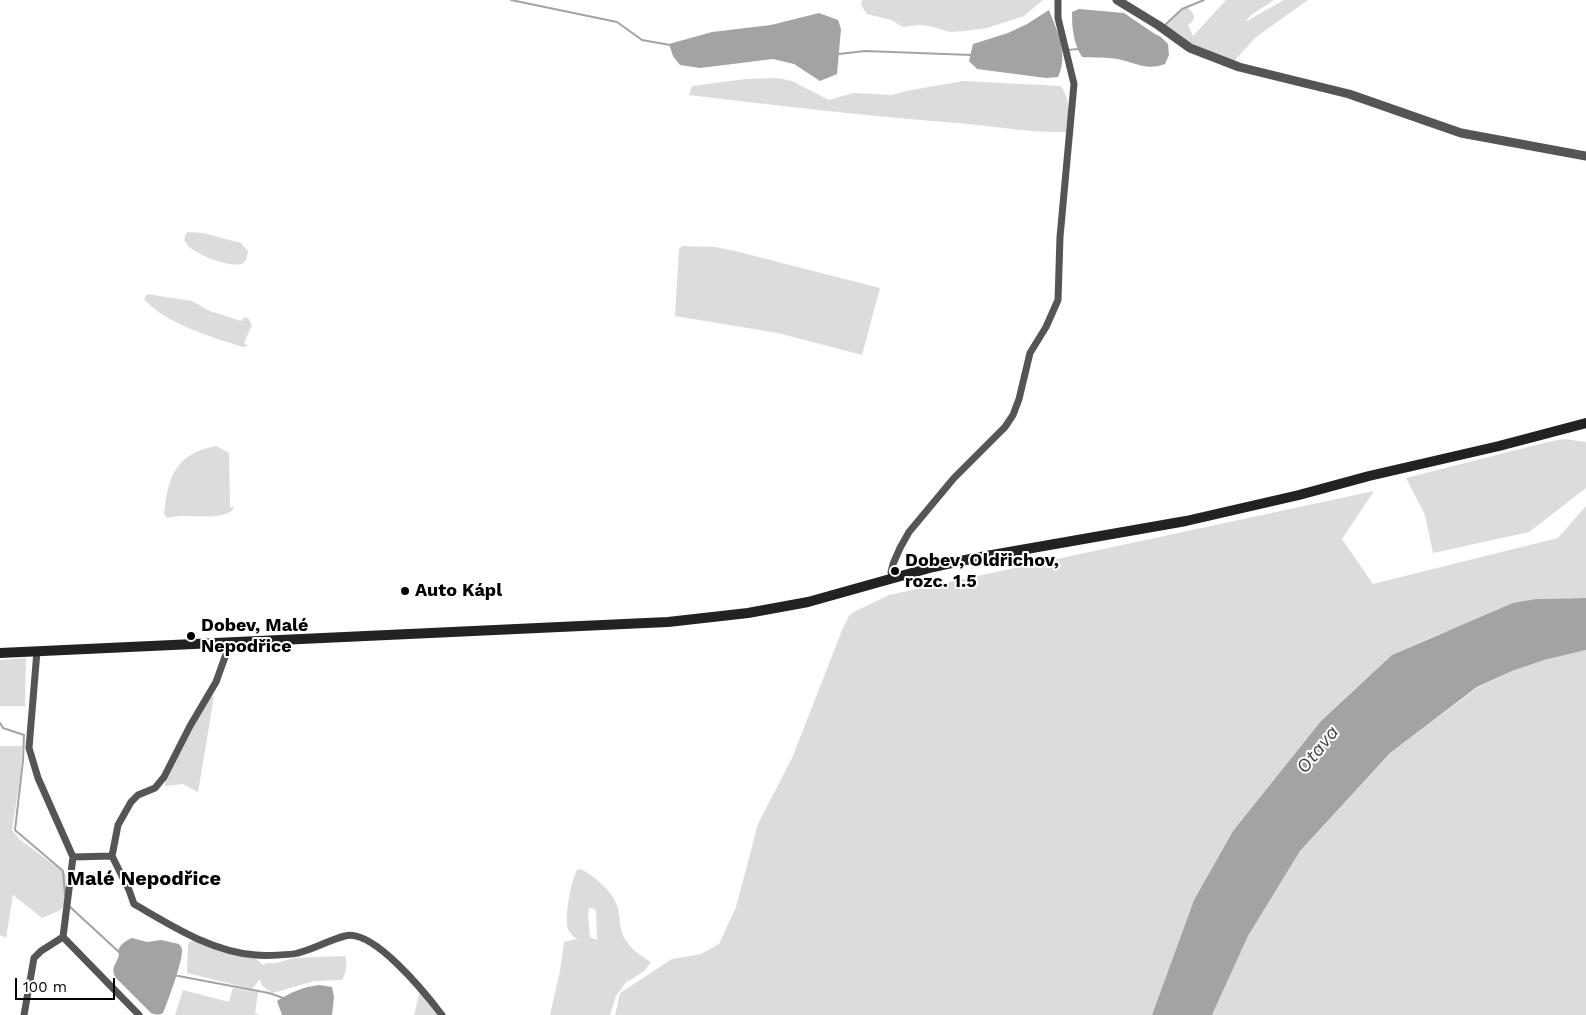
<!DOCTYPE html>
<html>
<head>
<meta charset="utf-8">
<style>
  body { margin:0 }
  #map { position:relative; width:1586px; height:1015px; overflow:hidden; background:#fff; font-family:"Work Sans",sans-serif }
  canvas { display:block }
  .scale { position:absolute; left:15px; top:978px; width:100px; height:22px; box-sizing:border-box; border:2px solid #000; border-top:0; padding-left:6px; font-size:15px; line-height:18px; white-space:nowrap; color:#000; -webkit-text-stroke:4px #fff; paint-order:stroke }
</style>
</head>
<body>
<div id="map">
<canvas width="1586" height="1015"></canvas>
<div class="scale">100 m</div>
</div>
<script>
const g = document.querySelector('canvas').getContext('2d');
g.lineJoin = 'round';
function fill(path, color) { g.fillStyle = color; g.fill(path, 'evenodd'); }
function stroke(path, color, width, dash) { g.strokeStyle = color; g.lineWidth = width; g.lineCap = dash ? 'butt' : 'round'; g.setLineDash(dash || []); g.stroke(path); }
function write(font, color, halo, rows, align = 'center') {
  g.font = font + ' "Work Sans",sans-serif'; g.lineWidth = 4; g.setLineDash([]); g.textBaseline = 'middle'; g.strokeStyle = halo; g.fillStyle = color; for (const [text, x, y, turn = 0] of rows) {
    g.save(); g.translate(x, y); g.rotate((+turn || 0) * Math.PI / 180); g.textAlign = isNaN(turn) ? turn : align; if (halo) g.strokeText(text, 0, 0); g.fillText(text, 0, 0); g.restore();
  }
}
const green = new Path2D(`
  M862 0H1043L1024 16 987 28 965 31 950 32 930 26 919 25 903 27 891 20 867 14 861 5Z
  M1226 0H1274L1251 15 1245 22 1284 0H1308L1256 37 1234 61C1209 52 1184 43 1165 25L1174 15 1187 7C1194 13 1198 19 1188 25L1193 36Z
  M777 78 792 81 829 100 853 93 892 95 906 91 963 81 1061 86C1071 103 1069 113 1066 132 1030 133 993 126 957 123 868 116 778 106 689 95L692 86 746 79Z
  M187 232 203 233 241 243 248 251 246 260 242 264C228 267 204 257 192 249 188 247 187 243 184 240Z
  M682 246 715 247 735 251 880 288 862 355 778 333 675 316 679 249Z
  M147 294 192 301 210 311 241 321 245 317 249 319 252 325 244 343 248 346 242 347C212 337 164 323 144 299Z
  M1564 439 1586 442V488L1529 532 1433 553 1425 515 1406 478 1552 441Z
  M216 446 229 453 230 507H234L232 511C212 522 189 512 167 518L164 514C168 477 175 454 216 446Z
  M1374 491 1342 539 1373 584 1558 538 1586 506V598L1536 599 1437 635 1392 655 1321 721 1233 831 1194 900 1152 1015H615L620 993 672 959 701 954 719 944 736 907 758 824 792 758 843 628 849 616 852 613 889 595Z
  M1586 650V1015H1212L1248 936 1300 851 1390 753 1477 688 1512 671 1544 660Z
  M26 658 25 706H0V660Z
  M211 696 214 697 198 792 183 784 165 786V778L190 728Z
  M0 746H22L21 773 12 830 19 839 66 874 65 903 61 910 42 918 13 895 6 938 0 935Z
  M581 869C594 876 611 890 617 905 621 917 618 931 627 942 633 951 643 957 651 962L644 971 629 981H627L616 996 610 1015H550L560 971 564 942 576 939 581 943C577 939 570 934 568 929 564 918 571 880 577 870ZM589 908H592L596 910 597 940 590 937 588 914Z
  M193 940 223 951 254 957 263 965 267 963H276L294 958 345 956C348 962 346 974 342 980L314 981 273 993 262 986 260 979 252 989 187 973 188 945 189 942Z
  M233 988 258 992 255 1013 260 1015H175L183 990 229 1002Z
  M420 991 440 1015H414Z`);
const water = new Path2D(`
  M1079 9 1124 13 1155 34 1161 37 1168 44 1169 55 1165 64C1146 71 1137 63 1118 59 1107 57 1094 58 1082 57 1073 42 1072 28 1072 12Z
  M1049 10C1057 31 1069 54 1058 77L1046 78 977 69 969 61 973 44 1008 33 1027 24Z
  M819 13 838 20 841 29 837 74 820 81 794 64 773 59 700 68 680 65 673 56 669 44 712 32 771 25Z
  M1586 598V650L1544 660 1512 671 1477 687 1390 753 1300 851 1248 936 1212 1015H1152L1194 900 1233 831 1321 721 1392 655 1513 603 1536 599Z
  M132 938 147 942 161 940 179 944C181 947 182 947 182 951 182 963 168 1001 163 1013 159 1015 156 1015 151 1013L116 978C110 968 116 965 119 955 116 947 125 941 132 938Z
  M319 985 332 987 334 997 332 1015H282L277 1001C291 992 303 987 319 985Z`);
const stream = new Path2D(`
  M511 0 617 22 642 40 670 45
  M1165 25 1182 9 1204 0
  M1068 50 1078 49
  M839 54 865 51 971 55
  M0 723 3 728 24 735 23 761 15 830 63 871 65 895
  M69 906 119 952
  M173 975 269 993 283 998`);
const minor = new Path2D(`
  M892 578 891 572 893 564 900 548 909 532 954 478 1005 427 1013 415 1019 399 1030 353 1046 327 1058 300 1060 237 1074 84 1058 18V0
  M37 651 29 748 38 778 73 857 112 856 118 825 131 802 138 795 155 788 164 777 190 726 216 682 230 643
  M112 856 129 890 134 904C172 926 212 952 256 955 265 956 291 955 298 953 314 949 329 940 345 936 373 928 426 994 442 1015
  M63 937 139 1015
  M24 1015 34 958 41 951 63 937 73 857`);
const tertiary = new Path2D(`
  M1117 0 1158 25 1190 48 1239 67 1349 94 1461 133 1586 156`);
const secondary = new Path2D(`
  M0 653 624 624 668 622 748 613 808 602 933 567 975 558 1186 521 1299 495 1369 476 1499 446 1586 423`);
const markers = [
  [895,571,5,"#000"],
  [405,591,5,"#000"],
  [191,636,5,"#000"]
];
const poiNames = [
  ["Dobev, Oldřichov,",905,561],
  ["rozc. 1.5",905,582],
  ["Auto Kápl",415,591],
  ["Dobev, Malé",201,626],
  ["Nepodřice",201,647]
];
const waterNames = [
  ["Otava",1318,750,-51]
];
const quarterNames = [
  ["Malé Nepodřice",144,879]
];
fill(green, '#dcdcdc');
fill(water, '#a3a3a3');
stroke(stream, '#a3a3a3', 2);
stroke(minor, '#555', 7);
stroke(tertiary, '#555', 9);
stroke(secondary, '#222', 10);
for (const [x, y, r, color] of markers) { const dot = new Path2D(); dot.arc(x, y, r, 0, 2 * Math.PI); g.fillStyle = color; g.fill(dot); stroke(dot, '#fff', 2); }
write('bold 18px', '#000', '#fff', poiNames, 'left');
write('italic 19px', '#444', '#fff', waterNames);
write('bold 20px', '#000', '#fff', quarterNames);
</script>
</body>
</html>
